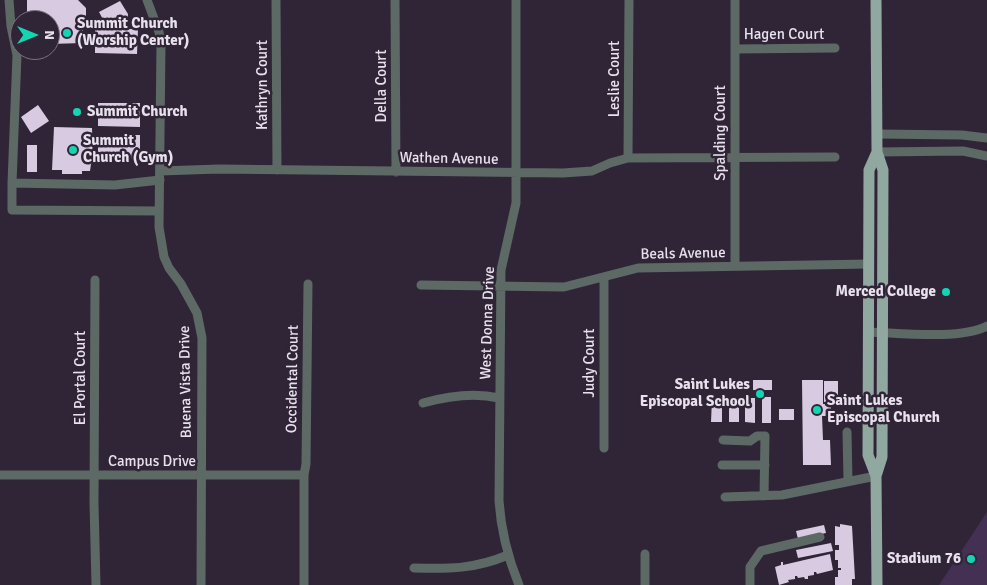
<!DOCTYPE html>
<html>
<head>
<meta charset="utf-8">
<style>
  body { margin:0 }
  #map { position:relative; width:987px; height:585px; overflow:hidden; background:#2f2536; font-family:Signika,sans-serif }
  canvas { display:block }
  .north { position:absolute; left:10px; top:10px; width:50px; height:50px; box-sizing:border-box; background:#2f2536; border:1px solid #79707f; border-radius:50%; rotate:90deg; font-size:14px; font-weight:700; line-height:20px; text-align:center; color:#e8e1ed }
  .north::after { content:''; display:block; margin:auto; width:18px; height:22px; background:#13d5b3; clip-path:polygon(50% 0,100% 100%,50% 72%,0 100%) }
</style>
</head>
<body>
<div id="map">
<canvas width="987" height="585"></canvas>
<div class="north">N</div>
</div>
<script>
const g = document.querySelector('canvas').getContext('2d');
g.lineJoin = 'round';
function fill(path, color) { g.fillStyle = color; g.fill(path, 'evenodd'); }
function stroke(path, color, width, dash) { g.strokeStyle = color; g.lineWidth = width; g.lineCap = dash ? 'butt' : 'round'; g.setLineDash(dash || []); g.stroke(path); }
function write(font, color, halo, rows, align = 'center') {
  g.font = font + ' Signika,sans-serif'; g.lineWidth = 5; g.setLineDash([]); g.textBaseline = 'middle'; g.strokeStyle = halo; g.fillStyle = color; for (const [text, x, y, turn = 0] of rows) {
    g.save(); g.translate(x, y); g.rotate((+turn || 0) * Math.PI / 180); g.textAlign = isNaN(turn) ? turn : align; if (halo) g.strokeText(text, 0, 0); g.fillText(text, 0, 0); g.restore();
  }
}
const green = new Path2D(`
  M987 512V585H939Z`);
const building = new Path2D(`
  M27 0H78L86 8V22L83 23V43L50 44V20H27Z
  M120 1 128 14 127 29H138L137 54 95 53V29H106V25L99 12Z
  M98 103H140V127L98 126Z
  M38 105 49 121 31 133 21 117Z
  M54 127 92 128 93 164H91L90 171H82V174H62V170H52Z
  M98 135H140V159L98 157Z
  M27 145H37V172H27Z
  M729 380H746V390H729Z
  M753 380H772V390H753Z
  M802 380H823V404H831V416H822L823 440H830L831 465H803Z
  M824 381H838V402H824Z
  M762 397H771V423H762Z
  M712 398H722V422H711Z
  M729 398H739V422H729Z
  M745 398H755V423L745 422Z
  M779 409H794V420H779Z
  M840 524 852 526 855 579H852V585H835V577H838V570H841V568H838V560H835V550H839V545H835V526L840 527Z
  M824 525 826 533 798 539 796 531Z
  M831 543 833 551 798 558 796 550Z
  M830 554 833 570 817 574 816 572H814V575L808 576V579H805L804 577 798 578 797 576H795V579L788 580 789 582 779 585 775 567 781 565V562H783V565Z`);
const minor = new Path2D(`
  M9 0 11 26 17 55 12 183
  M147 0 159 32 161 43 159 227 164 257 169 268 181 284 197 313 202 338 201 585
  M276 0 277 170
  M395 0 396 172
  M516 0V203L501 270 499 501C501 531 508 558 519 585
  M735 49 835 48
  M877 134 962 135 987 138
  M877 152 963 151 987 156
  M628 158 629 0
  M160 171 219 169 563 173 592 171 610 163 628 158 835 157
  M159 211 12 210V183L115 185 160 180
  M735 266V0
  M604 278V448
  M95 280 94 503 96 585
  M421 285 564 287 638 268 869 264
  M869 332C900 333 960 340 987 326
  M423 403C448 396 473 392 499 398
  M847 432 848 481
  M723 440 750 441 757 436H765L764 496
  M722 465H765
  M0 475H304
  M725 497 782 495 876 476
  M645 554V585
  M414 568C449 569 475 569 508 555
  M304 585V475L306 464 308 284
  M750 585V567L761 551 820 537`);
const major = new Path2D(`
  M877 152 869 170 868 455 876 476 877 585
  M876 476 882 457 883 170 877 152 876 0`);
const markers = [
  [67,33,5,"#13d5b3"],
  [77,112,5,"#13d5b3"],
  [73,150,5,"#13d5b3"],
  [946,292,5,"#13d5b3"],
  [760,394,5,"#13d5b3"],
  [817,410,5,"#13d5b3"],
  [971,559,5,"#13d5b3"]
];
const poiNames = [
  ["Summit Church",77,24],
  ["(Worship Center)",77,41],
  ["Summit Church",87,112],
  ["Summit",83,141],
  ["Church (Gym)",83,158],
  ["Merced College",936,292,"right"],
  ["Saint Lukes",750,385,"right"],
  ["Episcopal School",750,402,"right"],
  ["Saint Lukes",827,401],
  ["Episcopal Church",827,418],
  ["Stadium 76",961,559,"right"]
];
const streetNames = [
  ["Hagen Court",784,35],
  ["Leslie Court",615,79,-90],
  ["Kathryn Court",263,85,-90],
  ["Della Court",382,86,-90],
  ["Spalding Court",721,133,-90],
  ["Wathen Avenue",449,159,1],
  ["Beals Avenue",683,254,-1],
  ["West Donna Drive",488,323,-88],
  ["Judy Court",590,363,-90],
  ["El Portal Court",81,378,-90],
  ["Occidental Court",293,379,-89],
  ["Buena Vista Drive",186,382,-91],
  ["Campus Drive",152,462]
];
fill(green, '#443052');
fill(building, '#d7cae1');
stroke(minor, '#5d6965', 9);
stroke(major, '#90a8a0', 11);
for (const [x, y, r, color] of markers) { const dot = new Path2D(); dot.arc(x, y, r, 0, 2 * Math.PI); g.fillStyle = color; g.fill(dot); stroke(dot, '#2f2536', 2); }
write('bold 15px', '#e8e1ed', '#2f2536', poiNames, 'left');
write('15px', '#e8e1ed', '#2f2536', streetNames);
</script>
</body>
</html>
